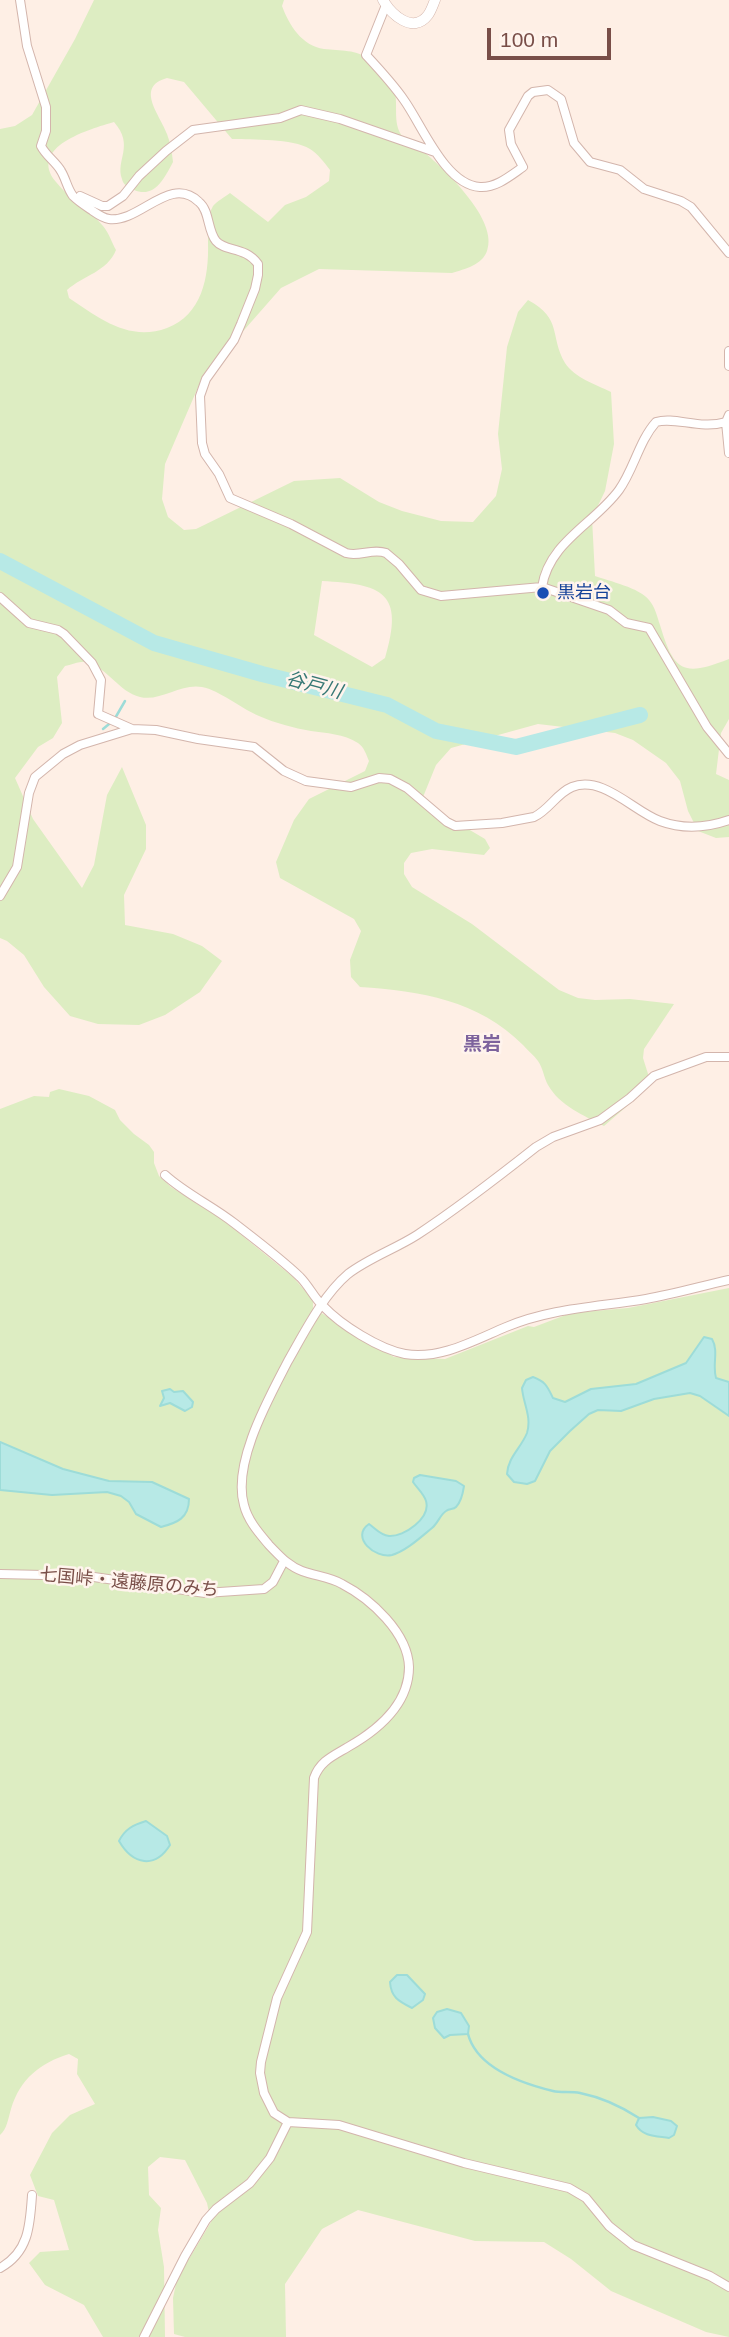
<!DOCTYPE html>
<html>
<head>
<meta charset="utf-8">
<style>
  body { margin:0 }
  #map { position:relative; width:729px; height:2337px; overflow:hidden; background:#feefe5; font-family:Helvetica,sans-serif }
  canvas { display:block }
  .scale { position:absolute; left:487px; top:28px; width:124px; height:32px; box-sizing:border-box; border:4px solid #794e48; border-top:0; padding-left:9px; font-size:21px; line-height:24px; white-space:nowrap; color:#794e48; -webkit-text-stroke:5px #fff4ed; paint-order:stroke }
</style>
</head>
<body>
<div id="map">
<canvas width="729" height="2337"></canvas>
<div class="scale">100 m</div>
</div>
<script>
const g = document.querySelector('canvas').getContext('2d');
g.lineJoin = 'round';
function fill(path, color) { g.fillStyle = color; g.fill(path, 'evenodd'); }
function stroke(path, color, width, dash) { g.strokeStyle = color; g.lineWidth = width; g.lineCap = dash ? 'butt' : 'round'; g.setLineDash(dash || []); g.stroke(path); }
function write(font, color, halo, rows, align = 'center') {
  g.font = font + ' Helvetica,"Noto Sans JP",sans-serif'; g.lineWidth = 5; g.setLineDash([]); g.textBaseline = 'middle'; g.strokeStyle = halo; g.fillStyle = color; for (const [text, x, y, turn = 0] of rows) {
    g.save(); g.translate(x, y); g.rotate((+turn || 0) * Math.PI / 180); g.textAlign = isNaN(turn) ? turn : align; if (halo) g.strokeText(text, 0, 0); g.fillText(text, 0, 0); g.restore();
  }
}
const green = new Path2D(`
  M94 0H284L282 6C289 25 302 46 324 49 340 51 357 49 370 60 377 65 391 81 394 89 399 104 392 122 402 136 407 142 417 146 424 152 445 170 499 220 487 251 482 265 465 269 452 273L319 269 281 288 202 378 165 464 162 499 168 517 184 530 196 529 294 481 340 478 379 502 402 511 441 521 473 522 496 496 502 469 498 434 507 347 518 312 528 300C563 319 549 335 565 363 575 378 595 384 611 392L614 444 605 491 592 518 595 576C609 581 640 588 649 600 655 607 657 616 660 625 674 672 683 677 729 659V719L721 733 716 774 729 780V837L716 838 698 831 688 811 680 781 666 763 633 740 615 733 538 724 451 748 436 765 423 797 426 804 485 839 490 848 484 855 432 849 411 853 404 863V874L412 887 472 924 559 990 578 998 595 1000 630 999 674 1004 644 1049 643 1058 649 1077 641 1094 604 1126C583 1115 560 1106 548 1085 544 1078 543 1068 538 1061 534 1055 527 1050 523 1045 478 1000 421 991 360 987L351 977 350 960 361 931 354 919 280 878 276 862 294 820 309 799 365 771 369 761C366 754 364 747 358 743 344 734 326 733 311 731 294 728 275 723 259 716 242 709 219 690 202 687 181 683 160 702 140 697 119 692 107 667 86 662 80 661 71 665 65 666L57 677 62 723 53 738 38 747 15 778 33 819 82 888 94 865 107 795 122 767 146 825V849L124 895 125 925 173 934 202 946 222 961 200 992 165 1015 139 1025 98 1024 70 1016 44 987 24 955 7 941 0 938V129L15 126 32 115 75 39ZM167 78 184 82 232 139C253 140 292 138 310 149 318 154 324 162 330 170L329 181 306 197 285 205 268 222 230 193C225 197 217 201 213 206 207 216 208 232 208 243 209 277 202 315 167 328 129 342 99 318 69 298L67 290C84 275 107 272 116 250 112 243 109 233 103 226 90 210 69 199 56 182 27 147 90 129 114 122 135 146 115 160 122 179 123 185 129 188 134 190 155 199 165 177 173 162 172 152 170 142 167 134 161 116 134 87 167 78ZM322 581C382 584 405 592 385 658L372 667 314 635Z
  M59 1089 89 1096 115 1110 120 1120 134 1134 149 1145 154 1152V1163L159 1176 171 1187 223 1220 293 1277 313 1300V1308L394 1357 445 1359 528 1326 534 1327 571 1313 628 1308 729 1288V2337L706 2332 611 2291 571 2259 544 2242 475 2241 358 2210 322 2229 285 2284 286 2337H185L174 2334 173 2298 177 2279 211 2222 207 2203 185 2160 160 2157 148 2167 149 2195 161 2208 158 2230 164 2267 165 2337H103L84 2305 45 2285 29 2263 40 2252 69 2250 54 2200 38 2196 30 2175 52 2133 70 2115 95 2104 77 2074 78 2059 69 2054C40 2063 20 2079 11 2109 8 2119 7 2129 0 2135V1109L34 1096 49 1097 50 1092Z`);
const water = new Path2D(`
  M704 1337 712 1339C719 1351 712 1365 716 1378L729 1382V1416L700 1396 690 1393 654 1399 621 1411 598 1410 589 1414 570 1431 550 1451 535 1481 527 1484 514 1482 507 1474C508 1457 521 1448 527 1433 532 1417 523 1403 522 1388L526 1380 533 1377C546 1382 547 1386 553 1398L565 1402 591 1389 636 1384 686 1363Z
  M170 1389 174 1392 183 1391 193 1402 192 1407 185 1411 170 1403 160 1406 164 1398 162 1391Z
  M0 1442 63 1469 109 1481 152 1482 189 1499C189 1518 177 1523 161 1527L136 1514 129 1502 121 1496 107 1492 52 1495 0 1490Z
  M420 1475 456 1481 464 1486C463 1493 461 1502 456 1507 453 1510 450 1508 446 1511 440 1515 438 1523 432 1528 421 1537 406 1551 392 1555 375 1559 350 1537 369 1524 376 1529 380 1535 389 1536 404 1537 431 1518 426 1501 424 1494 417 1488 413 1482L414 1478Z
  M146 1821 167 1836 170 1845C155 1869 133 1865 119 1841 125 1829 133 1825 146 1821Z
  M397 1975H407L425 1994 423 2000 412 2008C398 2001 391 1997 390 1982Z
  M447 2009 461 2013 469 2026 468 2034 450 2035 444 2038 435 2028 433 2018 437 2012Z
  M653 2117 671 2121 677 2126 674 2135 669 2138C657 2136 643 2137 636 2125L639 2118Z`);
const stream = new Path2D(`
  M103 729 114 720 125 701
  M468 2034C477 2068 520 2083 553 2091 561 2093 571 2091 580 2093 600 2097 622 2107 639 2118`);
const river = new Path2D(`
  M0 561 154 643 262 674 387 705 436 731 516 747 640 715`);
const minor = new Path2D(`
  M20 0 27 46 46 107V131L41 146C46 156 56 162 61 171 66 179 67 188 73 196 78 201 84 205 90 209 96 213 102 218 109 219 140 223 170 174 199 202 210 211 207 230 216 241 225 252 245 246 258 264V275L255 289 241 324 234 340 206 379 200 396 202 443 205 454 219 474 230 498 291 524 346 553C359 557 373 548 386 553L399 564 421 590 441 596 542 587C549 542 594 524 619 490 634 469 639 441 656 422 675 416 700 430 726 422L729 415
  M386 5 366 55C379 69 393 84 404 100 422 125 445 185 480 187 496 188 510 176 523 167L511 144 509 130 528 96 533 92 548 90 561 99 574 143 590 162 620 170 644 189 681 201 691 207 729 253
  M80 196 102 206H108L123 196 139 176 166 151 193 130 280 118 301 110 340 119 435 152
  M729 351V366
  M726 422 729 453
  M542 587 609 610 626 623 649 628 707 727 729 754
  M0 597 29 623 58 630 64 634 92 663 101 680 98 714 132 729
  M0 896 17 867 29 793 35 777 63 754 80 745 132 729 156 730 198 739 254 747 284 771 306 781 351 787 379 778 390 779 407 788 447 822 455 826 502 823 534 817C549 810 557 793 572 787 603 775 633 811 660 821 684 830 706 828 729 820
  M729 1057H706L654 1076 630 1098 600 1120 553 1137 536 1147C498 1177 458 1208 417 1235 395 1249 369 1258 348 1274 323 1295 304 1333 288 1361 269 1398 232 1463 244 1505 248 1521 259 1533 269 1545 279 1555 288 1566 302 1571 315 1576 330 1577 342 1584 371 1599 408 1633 409 1667 409 1705 378 1730 348 1747 333 1756 320 1761 314 1778L307 1932 277 1998 261 2062 260 2073 264 2093 274 2113 288 2122 339 2125 464 2163 569 2188 586 2198 609 2226 633 2245 710 2276 729 2287
  M165 1175C186 1194 211 1205 234 1223 256 1240 280 1258 300 1277 309 1286 314 1298 323 1306 341 1325 379 1349 405 1354 440 1360 475 1340 506 1327 551 1308 598 1307 646 1299 674 1294 702 1286 729 1280
  M0 1574 87 1576 205 1593 264 1589 273 1582 284 1561
  M0 2268C29 2252 30 2225 32 2195
  M144 2337 185 2256 206 2220 216 2209 250 2183 270 2158 288 2122`);
const tertiary = new Path2D(`
  M383 0C391 14 413 35 428 15 431 11 433 5 435 0`);
const markers = [
  [543,593,7,"#1a4fb4"]
];
const transitNames = [
  ["黒岩台",557,593]
];
const streetNames = [
  ["七国峠・遠藤原のみち",129,1583,5]
];
const waterNames = [
  ["谷戸川",314,686,15]
];
const neighbourhoodNames = [
  ["黒岩",482,1045]
];
fill(green, '#ddedc2');
fill(water, '#b7e9e6');
stroke(water, '#9ddcd8', 2);
stroke(stream, '#9ddcd8', 2.5);
stroke(river, '#b7e9e6', 16);
stroke(minor, '#d3b5ac', 10);
stroke(tertiary, '#d3b5ac', 11);
stroke(minor, '#fff', 8);
stroke(tertiary, '#fff', 10);
for (const [x, y, r, color] of markers) { const dot = new Path2D(); dot.arc(x, y, r, 0, 2 * Math.PI); g.fillStyle = color; g.fill(dot); stroke(dot, '#fff4ed', 2.5); }
write('18px', '#164399', '#fff4ed', transitNames, 'left');
write('18px', '#794e48', '#fff4ed', streetNames);
write('italic 19px', '#377875', '#fff4ed', waterNames);
write('bold 19px', '#7d639d', '#fff4ed', neighbourhoodNames);
</script>
</body>
</html>
